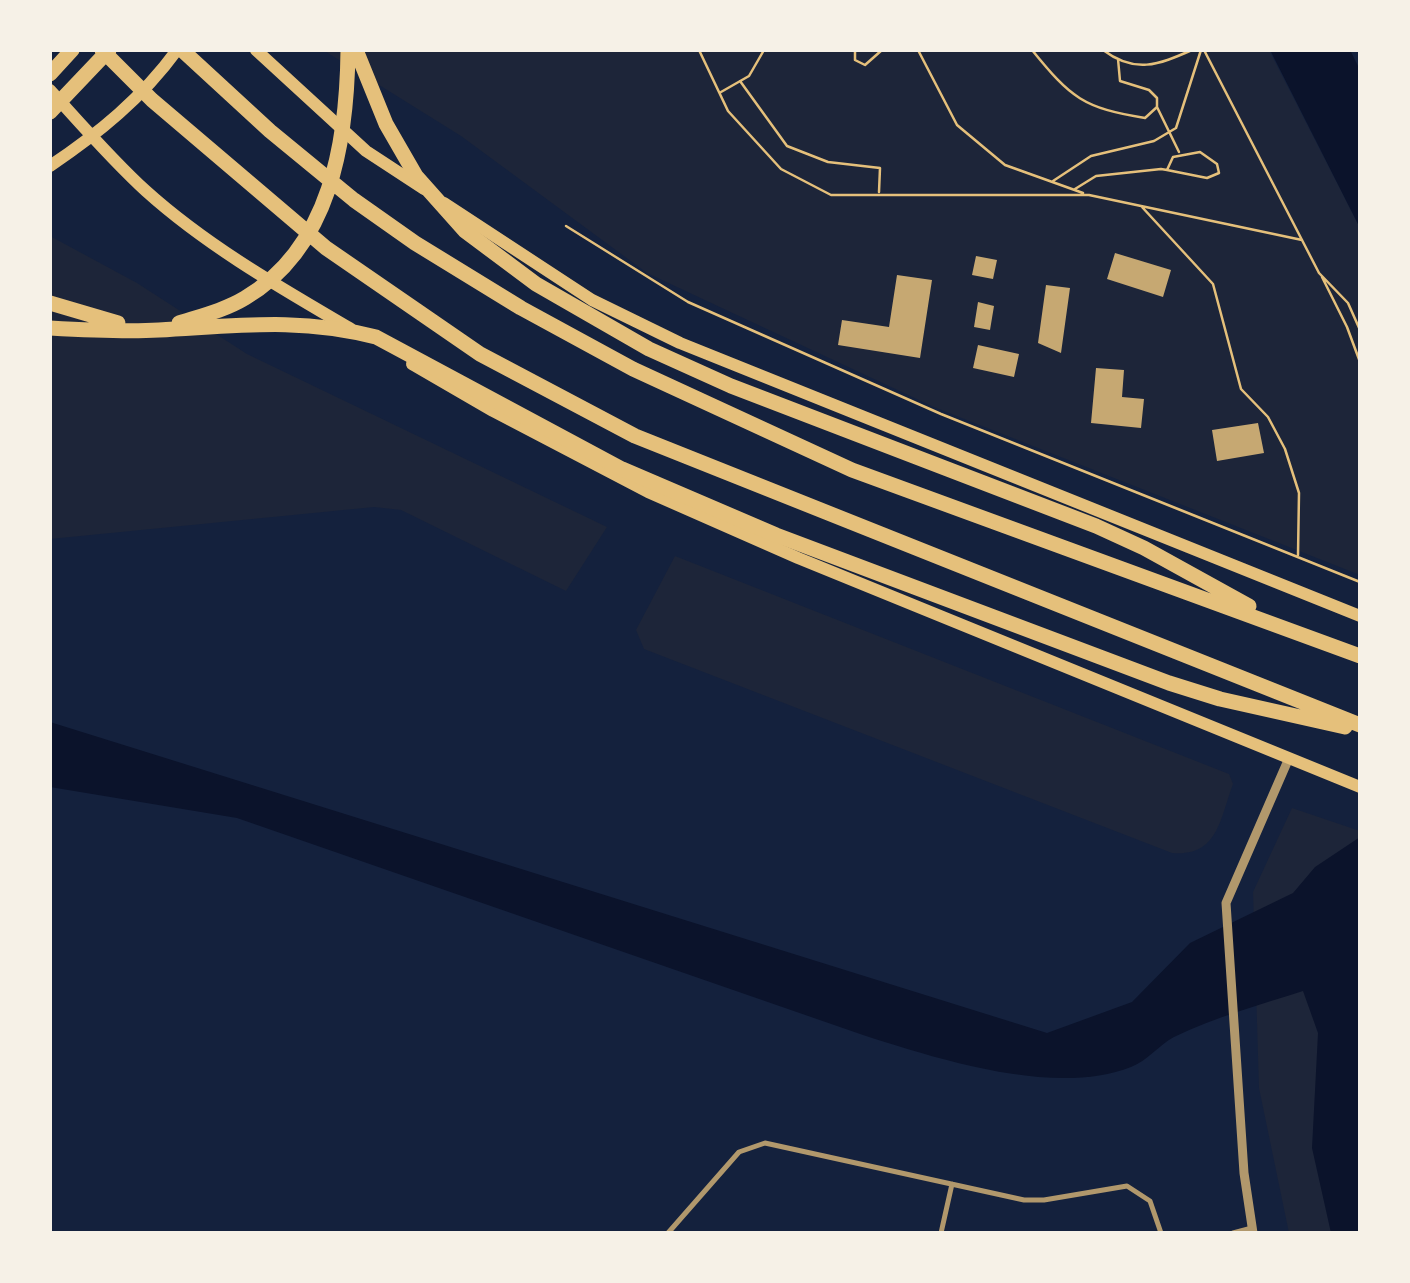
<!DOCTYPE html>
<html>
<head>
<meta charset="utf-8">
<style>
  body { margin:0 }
  #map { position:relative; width:1410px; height:1283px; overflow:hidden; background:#14213d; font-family:Overpass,sans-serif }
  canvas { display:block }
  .frame { position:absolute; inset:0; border:52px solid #f6f1e7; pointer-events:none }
</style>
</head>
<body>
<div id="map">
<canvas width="1410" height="1283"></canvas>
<div class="frame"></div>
</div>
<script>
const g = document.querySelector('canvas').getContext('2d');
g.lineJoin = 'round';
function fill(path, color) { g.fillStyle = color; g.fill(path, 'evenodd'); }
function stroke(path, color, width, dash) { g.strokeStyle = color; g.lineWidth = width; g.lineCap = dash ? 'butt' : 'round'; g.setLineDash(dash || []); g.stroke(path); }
const green = new Path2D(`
  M323 50H1269L1360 228V575L934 407 647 273 461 136Z
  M50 236 137 283 247 354 607 527 566 591 401 510 374 507 50 539Z
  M675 556 1229 774 1233 784C1220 819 1218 857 1172 853L644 649 636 630Z
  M1292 808 1360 831V1233H1289L1259 1088 1253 892Z`);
const water = new Path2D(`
  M1270 50H1350L1360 70V228Z
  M50 722 1047 1033 1132 1002 1190 943 1293 893 1315 867 1360 837V1233H1331L1312 1148 1318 1033 1303 991C1259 1005 1216 1017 1174 1037 1159 1045 1147 1061 1131 1067 1055 1097 938 1059 863 1035L237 818 50 787Z`);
const building = new Path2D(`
  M1115 253 1171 270 1163 297 1107 279Z
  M976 256 997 260 993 279 972 275Z
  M897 275 932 280 920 358 838 345 842 320 889 327Z
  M1046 285 1070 288 1061 353 1038 343Z
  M978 302 994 306 990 330 974 327Z
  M978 345 1019 354 1014 377 973 368Z
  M1096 368 1124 370 1122 397 1144 399 1141 428 1091 423Z
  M1258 423 1264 453 1217 461 1212 430Z`);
const path = new Path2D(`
  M699 50 728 111 781 169 831 195H1089L1302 240
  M855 50V60L865 65 882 50
  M918 50 957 125 1005 165 1083 193
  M1032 50C1071 98 1083 108 1145 118L1157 107V98L1149 90 1120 81 1118 59
  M1103 50C1135 74 1158 65 1192 50
  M1204 50 1319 273 1348 303 1360 330
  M740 81 787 146 828 162 880 168 879 192
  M721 92 749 76 764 50
  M1157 107 1179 152
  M1053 181 1091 156 1154 141 1176 128 1201 50
  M1075 189 1096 176 1161 169 1167 170 1207 178 1219 173 1217 164 1200 152 1173 157 1167 170
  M1142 207 1213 284 1241 389 1268 417 1285 449 1299 493 1298 555
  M566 226 688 302 941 414 1360 582
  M1322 277 1347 327 1360 362`);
const service = new Path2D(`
  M668 1233 739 1152 765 1143 1024 1200H1044L1127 1186 1150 1201 1161 1233
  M941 1233 952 1184
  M1233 1233 1252 1228`);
const minor = new Path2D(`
  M1253 1233 1244 1173 1226 903 1289 758`);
const secondary = new Path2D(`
  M256 50 366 151 424 189
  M50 90C81 124 112 160 146 191 207 246 281 288 351 329
  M50 166C99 133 142 98 177 50
  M444 203 592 300 680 343 1360 616
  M412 364 493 411 648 492 798 558 1360 787`);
const trunk = new Path2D(`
  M102 50 152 100 326 248 480 354 635 436 1360 725
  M182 50 270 131 354 200 415 243 521 308 633 369 852 470 1360 656
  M356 50 386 124 416 176 465 231 536 284 649 349 731 386 1096 526 1144 548 1249 606
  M50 74 72 50
  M50 112 109 50
  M50 303 118 323
  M179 323C201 316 225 310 245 298 331 247 347 141 348 50
  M50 328C86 330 123 332 159 330 237 326 299 317 376 337L622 469 776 535 1169 683 1220 699 1345 727`);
fill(green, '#1d2539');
fill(water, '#0b132b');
fill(building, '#c6a872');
stroke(path, '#e5c07b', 2.5);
stroke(service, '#b1986c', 5);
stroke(minor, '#b1986c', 9);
stroke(secondary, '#e5c07b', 12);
stroke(trunk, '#e5c07b', 15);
</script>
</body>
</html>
